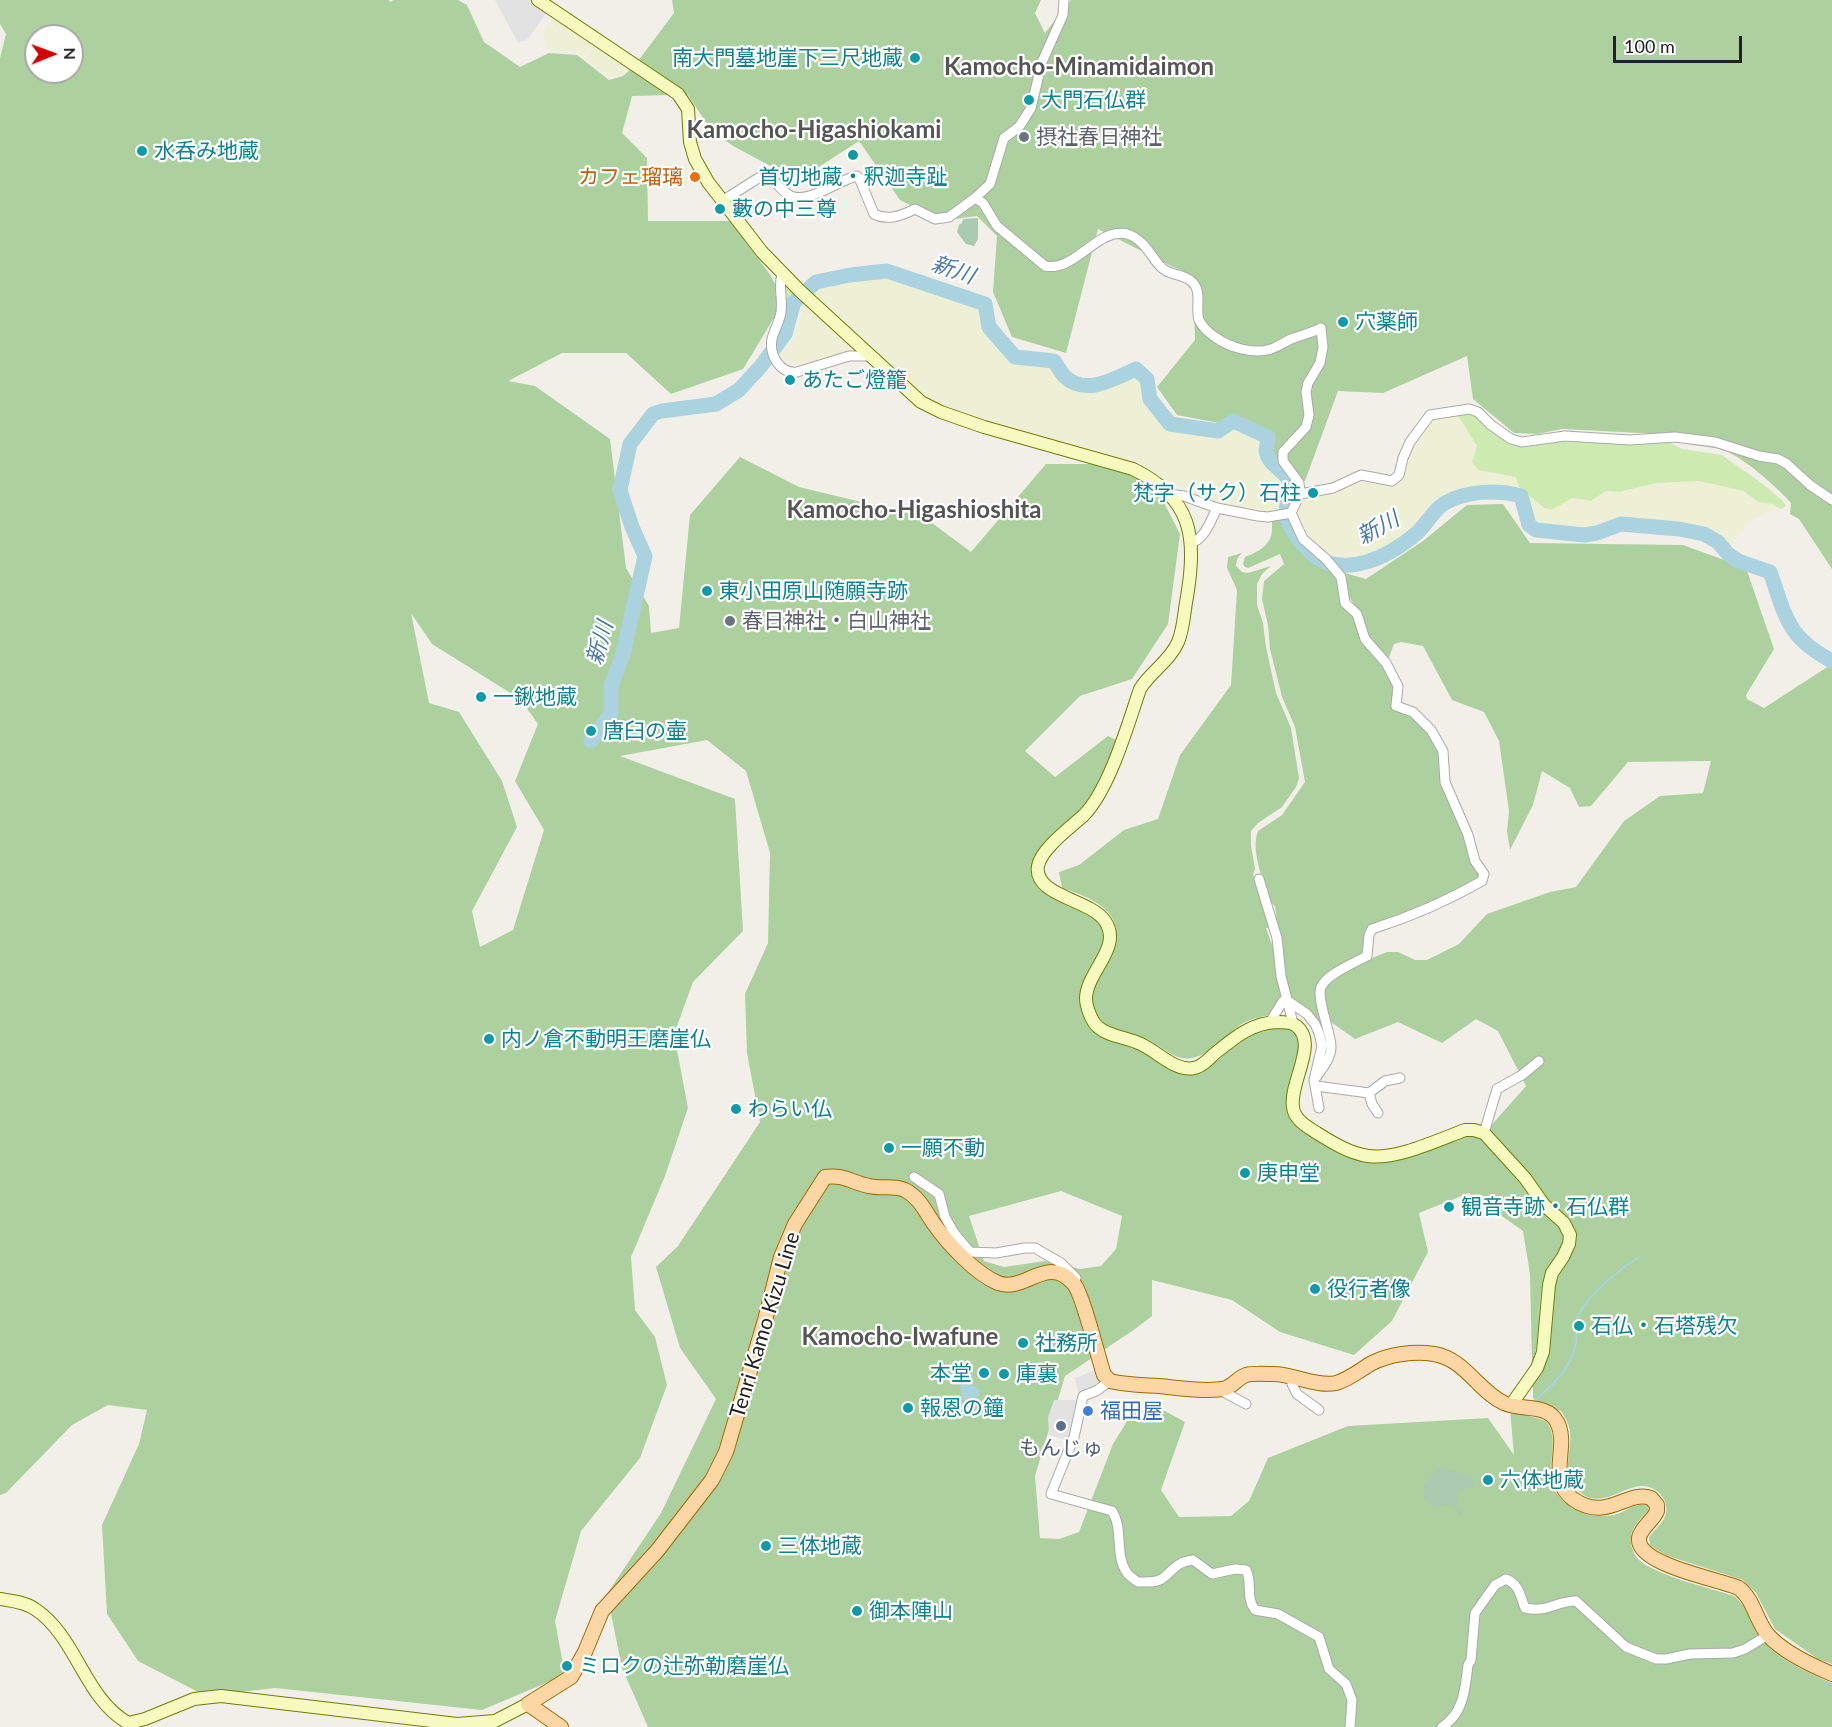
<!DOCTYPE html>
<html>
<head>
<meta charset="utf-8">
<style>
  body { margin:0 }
  #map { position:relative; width:1832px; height:1727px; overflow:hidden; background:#f2efe9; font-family:Lato,sans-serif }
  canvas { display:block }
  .north { position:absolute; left:24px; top:24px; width:60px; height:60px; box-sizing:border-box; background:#fff; border:2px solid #a7a7a7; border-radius:50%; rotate:89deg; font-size:16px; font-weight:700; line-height:24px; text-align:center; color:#222 }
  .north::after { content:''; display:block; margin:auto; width:21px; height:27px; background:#d40000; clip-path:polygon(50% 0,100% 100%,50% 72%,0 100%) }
  .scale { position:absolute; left:1613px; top:36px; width:129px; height:27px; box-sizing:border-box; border:3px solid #222; border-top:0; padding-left:8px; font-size:18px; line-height:21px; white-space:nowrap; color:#222; -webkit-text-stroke:4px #fff; paint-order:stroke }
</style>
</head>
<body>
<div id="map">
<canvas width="1832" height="1727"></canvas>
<div class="north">N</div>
<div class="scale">100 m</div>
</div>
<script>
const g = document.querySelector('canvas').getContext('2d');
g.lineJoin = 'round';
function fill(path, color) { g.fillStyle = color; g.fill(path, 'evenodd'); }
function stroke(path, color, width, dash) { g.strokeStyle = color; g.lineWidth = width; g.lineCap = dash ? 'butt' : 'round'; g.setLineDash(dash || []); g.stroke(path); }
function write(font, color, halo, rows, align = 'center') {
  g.font = font + ' Lato,"Noto Sans JP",sans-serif'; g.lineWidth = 4.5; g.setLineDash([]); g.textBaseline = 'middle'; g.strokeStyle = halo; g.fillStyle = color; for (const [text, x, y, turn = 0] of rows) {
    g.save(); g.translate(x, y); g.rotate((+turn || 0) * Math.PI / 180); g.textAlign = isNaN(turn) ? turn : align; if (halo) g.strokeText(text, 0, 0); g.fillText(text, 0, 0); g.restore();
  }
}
const farmland = new Path2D(`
  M555 15 594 41 584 57 572 48 573 51 563 52 547 49 543 32 549 23 564 39 550 22Z
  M595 42 630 64 623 75 612 77 596 68 585 58Z
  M886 271H895L943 290 979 298 991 310 995 329 1012 353 1021 358H1052L1063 366 1072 379 1080 384 1086 386 1103 385 1134 374H1143L1147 378 1154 402 1174 425 1202 433 1219 434 1234 426 1263 431 1270 437 1271 460 1285 479 1288 487V496L1283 507 1276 514H1259L1221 506 1212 500 1210 496 1172 484 1139 463 971 416 934 401 913 386 826 304 815 297V292L821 287 850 277Z
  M805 303 810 308 856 352 797 364 783 359 779 353 787 349 794 337Z
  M1457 414 1477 446 1473 462 1494 474 1516 476 1519 487 1477 486 1447 495 1436 502 1413 528 1386 547 1366 556 1346 557 1331 554 1325 555 1308 539 1293 515 1303 498 1361 478 1396 482 1413 444 1433 416Z
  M1699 481 1744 491 1758 502 1772 504 1781 509 1763 514 1750 521 1730 546 1721 535 1713 530 1695 524 1673 521 1626 518H1618L1595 527 1541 524 1534 516 1529 496 1544 508 1552 510 1572 498 1591 501 1606 491 1619 492 1656 483Z`);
const grass = new Path2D(`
  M783 282 803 300C792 314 798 342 778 349L779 333 786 309Z
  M1470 411 1509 441H1667L1682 449 1722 455 1764 485 1783 501 1786 506 1781 509 1772 504 1758 502 1744 491 1699 481 1656 483 1619 492 1606 491 1591 501 1572 498 1552 510 1544 508 1519 487 1516 477 1478 470 1472 462 1477 446 1457 414Z`);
const forest = new Path2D(`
  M0 0H388L391 2 393 0H458L467 5 484 42 520 67 549 53 577 55 609 80 623 76 631 69 669 95 632 96 622 133 647 158 648 221H730L771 276 777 288V313L743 369 671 394 626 353H562L508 381 535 386 610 439 626 568 649 606 651 633 679 628 690 515 740 457 799 487 924 517 971 552 1046 464H1093L1131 475 1148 483 1159 493 1180 534 1168 624 1132 679 1080 696 1025 751 1055 777 1108 736 1116 740C1109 762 1097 789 1082 807 1068 826 1040 839 1033 864 1021 904 1092 900 1103 929 1114 956 1063 979 1086 1020 1088 1024 1089 1028 1092 1030 1102 1041 1122 1042 1135 1047 1153 1054 1166 1072 1186 1073 1220 1076 1244 1016 1288 1028 1318 1037 1272 1097 1294 1124 1303 1134 1321 1143 1332 1150 1370 1172 1406 1157 1444 1144 1452 1141 1462 1135 1471 1136 1475 1136 1479 1137 1482 1140 1495 1152 1510 1168 1521 1182 1528 1191 1533 1202 1541 1211 1548 1218 1562 1225 1564 1236 1566 1252 1546 1268 1543 1283 1537 1309 1542 1338 1532 1363L1530 1274 1523 1231 1469 1193 1419 1213 1428 1252 1392 1321 1354 1355 1280 1332 1232 1300 1152 1280V1316L1135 1329 1065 1376 1035 1476 1040 1538 1059 1539 1079 1532 1113 1444 1134 1410 1165 1411 1185 1422 1161 1490 1179 1517 1231 1516 1249 1501 1268 1458 1348 1426 1488 1418 1514 1455 1510 1410 1546 1421C1561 1440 1545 1466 1554 1488 1564 1510 1593 1521 1617 1514 1626 1511 1637 1502 1647 1505L1649 1510C1641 1518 1632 1526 1631 1537 1630 1545 1633 1553 1638 1559 1656 1576 1710 1588 1734 1596 1747 1606 1753 1625 1762 1639 1772 1656 1813 1676 1832 1683V1727H648L622 1668 607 1594 661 1513 716 1399 680 1348 656 1267 678 1246 760 1122 747 1053 745 994 768 943 770 853 746 771 707 740 620 756 735 799 743 931 693 982 674 1034 688 1108 665 1176 631 1257 635 1310 655 1337 667 1385 640 1458 581 1531 555 1621 565 1675 482 1710 275 1688 206 1696 138 1661 107 1614 102 1525 139 1444 147 1410 108 1405 72 1425 6 1493 0 1495V58L6 34 0 24ZM36 36H72V72H36ZM411 613 432 644 520 699 538 724 515 781 544 830 513 930 480 947 472 911 517 827 502 781 459 712 429 703ZM1061 1191 1122 1216 1116 1249 1101 1266 1080 1269 1045 1261 1004 1267 984 1261 969 1216Z
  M672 0H1041L1035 13 1045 33 1071 0H1832V494L1816 483 1791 461 1726 441 1678 435 1562 429 1537 434 1514 433 1473 399 1467 356 1383 393 1338 391 1305 481 1269 458 1272 433 1177 415 1157 387 1195 340 1193 277 1098 229 1066 353 1012 337 993 292 997 236 977 216 940 221 900 200 859 141 805 176 778 170 733 146 711 130 688 95H685L668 80 638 61 674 13Z
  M1678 441 1725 446 1789 466 1832 500V569L1799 519 1790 514 1791 503C1777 487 1740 454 1720 449 1706 446 1692 446 1678 441Z
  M1503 504 1530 543 1683 545 1746 568 1774 649 1746 695 1747 699 1764 708 1832 664V1664L1818 1659 1775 1629 1756 1593 1743 1580 1665 1555 1650 1546 1649 1537C1654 1531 1660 1525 1664 1519 1672 1503 1659 1487 1643 1486 1622 1485 1597 1515 1574 1486 1562 1472 1572 1449 1570 1432 1569 1424 1565 1417 1561 1411L1541 1405 1533 1398V1382L1554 1286 1557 1276 1574 1245 1548 1202 1488 1129 1526 1086 1498 1031 1476 1019 1442 1043 1398 1022 1355 1039 1331 1022 1324 994V988L1354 965 1387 952H1398L1415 960H1427L1459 944 1487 914 1550 892 1576 887 1624 821 1660 796 1703 793 1711 761 1628 762 1591 806 1579 807 1570 788 1542 771 1533 805 1510 850 1507 831 1509 811 1499 741 1484 712 1452 700 1423 646 1401 642 1394 644 1388 660 1369 640 1362 615 1347 594 1341 572 1366 579 1423 541 1467 505Z
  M1289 517 1338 576 1354 617 1395 687 1392 704 1396 711 1412 715 1434 737 1481 874 1480 877 1443 898 1368 928 1363 952 1321 981 1328 1043 1324 1057 1325 1043 1290 994 1282 963 1275 906 1271 903C1264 884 1250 850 1258 831L1282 815 1305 782 1295 727 1282 697 1270 649 1268 625 1262 599 1264 581 1284 564 1280 554 1248 568 1245 567 1243 564 1245 557C1258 552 1272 545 1272 529 1272 525 1272 522 1272 519Z
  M1242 553 1237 559 1236 566 1242 572 1248 573 1271 566 1262 574 1257 584V605L1263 623 1266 647 1276 693 1291 728 1299 778 1296 787 1282 807 1258 823 1251 831V846L1255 869 1253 875 1257 880 1272 928H1266L1276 956 1284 994 1272 1014C1263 1017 1253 1018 1245 1022 1227 1032 1213 1054 1192 1058 1174 1061 1162 1046 1147 1039 1134 1033 1115 1033 1104 1023 1058 980 1182 925 1062 888L1059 872 1079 865 1124 830 1158 819 1180 755 1231 685 1237 590 1227 568 1228 557Z`);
const cemetery = new Path2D(`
  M978 218V239L974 246 966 244 957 232 959 225 962 223 963 219Z
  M1439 1467 1470 1476 1475 1482 1474 1486 1461 1492 1457 1497 1459 1507 1464 1510 1461 1516 1452 1508V1504L1434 1508 1424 1498V1486Z`);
const parking = new Path2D(`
  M495 0H533L548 11 528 39 518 43Z
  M1098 1369 1102 1384 1079 1397 1075 1378Z
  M1054 1400H1078L1071 1436 1066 1440 1049 1435 1048 1417Z`);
const water = new Path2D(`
  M964 1382H971L973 1386 980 1390 979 1397H976L973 1400H963L960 1390 961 1383Z`);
const stream = new Path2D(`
  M1534 1401C1553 1385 1572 1368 1576 1342 1577 1336 1575 1329 1576 1323 1580 1300 1620 1269 1639 1257`);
const river = new Path2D(`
  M591 741 611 714V686L623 654 645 556 632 527 620 490 630 444 653 414 662 411 716 404 739 390 761 366 785 334 794 302 816 282 850 275 887 271 985 304 989 327 1015 357 1054 361C1057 365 1061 373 1065 377 1086 396 1114 379 1136 369L1147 379 1150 399 1170 424 1218 431 1233 421 1268 437C1268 441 1266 447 1266 451 1269 469 1293 471 1291 492 1291 496 1288 501 1287 505 1283 522 1299 541 1310 552 1342 581 1389 557 1417 533 1426 525 1434 509 1445 503 1466 491 1497 489 1521 496L1529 525 1536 530 1584 535 1597 533 1621 524 1679 529 1704 534 1718 542 1728 554 1738 561 1770 572C1786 616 1786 637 1832 661`);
const minor = new Path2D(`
  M975 198 983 203 997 226 1045 266C1076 272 1097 227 1127 234 1142 238 1150 254 1159 265 1168 276 1181 273 1191 281 1203 290 1195 308 1199 320 1202 326 1209 333 1215 337 1229 347 1253 355 1271 349 1278 347 1284 342 1291 339 1301 335 1312 333 1321 328L1323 347 1320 363 1308 383 1306 392 1309 415 1306 427 1283 452V461L1299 483 1300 494 1291 513 1303 539 1326 559 1341 577 1345 603 1357 614 1365 639 1386 663 1398 686 1396 706 1413 712 1431 730 1443 751 1445 782 1468 835 1475 861 1484 874 1482 881C1447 901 1410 917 1372 929L1369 935 1367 956C1354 963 1327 974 1321 987 1316 999 1331 1032 1331 1047 1331 1059 1321 1070 1314 1080
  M722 201 760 177C778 178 778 190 791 196 809 204 838 180 857 176L860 180 874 214C888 221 901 216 915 209L935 219 949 217 975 198 990 184 1004 138 1019 127 1031 108 1042 62 1063 15 1064 0
  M782 274C778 288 783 298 781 312 780 321 774 330 772 339 769 355 780 374 797 372L849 356H869
  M1169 494 1184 496 1217 508 1258 516 1268 517 1291 513
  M1300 494 1333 488 1361 475 1392 481 1399 475 1403 458 1410 442 1430 415 1469 409 1478 412 1491 425 1511 439 1522 442 1565 436 1630 440 1675 437 1715 442 1759 456 1778 459 1787 464 1810 485 1832 500
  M1191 543C1205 539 1211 520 1217 508
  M1259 879 1277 938 1281 976 1293 1023
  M1270 1022 1283 1001H1288L1307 1014 1315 1024 1319 1033 1322 1046 1314 1080 1319 1108
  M1316 1086 1369 1093 1372 1104 1378 1113
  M1369 1093 1385 1081 1400 1078
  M1484 1133 1497 1089 1522 1075 1539 1061
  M914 1177 939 1194 945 1217 954 1233 970 1252 996 1253 1025 1248H1035L1061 1263 1076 1278
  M1294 1376 1292 1384 1297 1394 1319 1410
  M1110 1381 1096 1391 1083 1396 1074 1437 1051 1494 1112 1511C1124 1530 1114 1554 1127 1573 1129 1576 1135 1580 1138 1582 1146 1582 1157 1583 1163 1578 1175 1569 1176 1562 1193 1560L1212 1574 1235 1569 1246 1570C1253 1583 1245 1597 1255 1610L1278 1614 1319 1637 1329 1669 1346 1684 1352 1700 1350 1727
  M1218 1389 1246 1404
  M1442 1727C1464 1713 1465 1689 1468 1665L1471 1660 1475 1613 1495 1585 1506 1579C1520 1585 1520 1596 1525 1608 1549 1613 1555 1601 1576 1601L1626 1647 1656 1659H1666L1690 1654 1733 1653 1745 1649 1768 1635`);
const secondary = new Path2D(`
  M538 0 678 94 688 109 690 142 695 159 708 182 762 252 800 291 921 402 941 412 984 427 1133 469C1192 498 1197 536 1187 597 1184 611 1184 628 1178 642 1170 661 1150 672 1140 689 1128 724 1110 788 1084 815 1071 827 1041 849 1038 866 1033 896 1090 899 1105 921 1123 947 1087 971 1086 998 1086 1006 1091 1021 1098 1027 1108 1036 1124 1037 1136 1042 1155 1048 1173 1072 1194 1068 1201 1067 1208 1060 1213 1055 1233 1039 1250 1023 1277 1022 1283 1022 1290 1022 1295 1025 1320 1042 1289 1082 1293 1107 1294 1120 1308 1127 1317 1133 1333 1143 1349 1153 1368 1156 1396 1160 1438 1140 1465 1130H1474L1484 1133 1525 1178 1544 1205 1564 1223 1570 1235 1569 1244 1563 1257 1552 1273 1549 1285 1543 1352 1537 1368 1511 1405
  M0 1599C12 1601 25 1602 35 1609 77 1637 84 1698 128 1723L145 1719 194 1699 221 1696 457 1724 495 1721 528 1704`);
const primary = new Path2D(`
  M561 1727 528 1704 571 1677 585 1652 602 1611 657 1551 712 1480 726 1452 765 1320 781 1257 795 1224 825 1177C844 1174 852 1183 869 1186 881 1189 894 1185 905 1190 920 1198 925 1211 934 1224 948 1244 976 1274 998 1283 1026 1293 1047 1253 1074 1284 1083 1295 1098 1357 1104 1375L1110 1381C1126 1385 1143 1385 1159 1386 1180 1388 1202 1392 1223 1389 1233 1387 1237 1378 1246 1375 1253 1373 1266 1374 1273 1374 1294 1374 1316 1387 1336 1383 1350 1379 1360 1370 1372 1363 1390 1354 1414 1351 1434 1354 1465 1359 1478 1391 1504 1403 1521 1411 1547 1403 1557 1422 1570 1446 1546 1479 1573 1499 1607 1523 1627 1489 1651 1498L1657 1505V1511C1653 1521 1641 1527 1639 1538 1636 1565 1719 1579 1739 1588 1754 1600 1756 1621 1768 1635 1782 1651 1813 1666 1832 1674`);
const markers = [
  [915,58,6,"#0f9aa8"],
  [1029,100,6,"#0f9aa8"],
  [1024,137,6,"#6b7280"],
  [142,151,6,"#0f9aa8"],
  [853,155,6,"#0f9aa8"],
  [695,177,6,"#e8710a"],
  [720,209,6,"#0f9aa8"],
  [1343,322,6,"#0f9aa8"],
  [790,380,6,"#0f9aa8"],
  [1313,493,6,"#0f9aa8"],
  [707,591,6,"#0f9aa8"],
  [730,621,6,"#6b7280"],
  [481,697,6,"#0f9aa8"],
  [591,731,6,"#0f9aa8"],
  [489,1039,6,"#0f9aa8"],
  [736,1109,6,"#0f9aa8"],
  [889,1148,6,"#0f9aa8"],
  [1245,1173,6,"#0f9aa8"],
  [1449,1207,6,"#0f9aa8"],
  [1315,1289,6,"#0f9aa8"],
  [1579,1326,6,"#0f9aa8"],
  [1023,1343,6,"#0f9aa8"],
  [984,1373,6,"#0f9aa8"],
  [1004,1374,6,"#0f9aa8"],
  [908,1408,6,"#0f9aa8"],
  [1088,1411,6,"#3f7fe0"],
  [1061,1426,6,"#5c6f8a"],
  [1488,1480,6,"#0f9aa8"],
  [766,1546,6,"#0f9aa8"],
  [857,1611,6,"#0f9aa8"],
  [567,1666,6,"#0f9aa8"]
];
const cultureNames = [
  ["南大門墓地崖下三尺地蔵",903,58,"right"],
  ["大門石仏群",1041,100],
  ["水呑み地蔵",154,151],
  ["首切地蔵・釈迦寺趾",853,177,"center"],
  ["藪の中三尊",732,209],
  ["穴薬師",1355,322],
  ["あたご燈籠",802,380],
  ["梵字（サク）石柱",1301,493,"right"],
  ["東小田原山随願寺跡",719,591],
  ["一鍬地蔵",493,697],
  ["唐臼の壷",603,731],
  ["内ノ倉不動明王磨崖仏",501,1039],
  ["わらい仏",748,1109],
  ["一願不動",901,1148],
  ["庚申堂",1257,1173],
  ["観音寺跡・石仏群",1461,1207],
  ["役行者像",1327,1289],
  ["石仏・石塔残欠",1591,1326],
  ["社務所",1035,1343],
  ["本堂",972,1373,"right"],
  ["庫裏",1016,1374],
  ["報恩の鐘",920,1408],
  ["六体地蔵",1500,1480],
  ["三体地蔵",778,1546],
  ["御本陣山",869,1611],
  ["ミロクの辻弥勒磨崖仏",579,1666]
];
const worshipNames = [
  ["摂社春日神社",1036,137],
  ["春日神社・白山神社",742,621]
];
const foodNames = [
  ["カフェ瑠璃",683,177]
];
const streetNames = [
  ["Tenri Kamo Kizu Line",765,1325,-73]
];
const shopNames = [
  ["福田屋",1100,1411]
];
const serviceNames = [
  ["もんじゅ",1061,1448]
];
const waterNames = [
  ["新川",953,270,19],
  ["新川",1378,528,-29],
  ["新川",600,643,-74]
];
const quarterNames = [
  ["Kamocho-Minamidaimon",1079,67],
  ["Kamocho-Higashiokami",814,130],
  ["Kamocho-Higashioshita",914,510],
  ["Kamocho-Iwafune",900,1337]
];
fill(farmland, '#eef0d5');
fill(grass, '#cdebb0');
fill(forest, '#add19e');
fill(cemetery, '#aacbaf');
fill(parking, '#e2e2e2');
fill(water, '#aad3df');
stroke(stream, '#aad3df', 2);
stroke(river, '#aad3df', 15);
stroke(minor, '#a9a9a9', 11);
stroke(secondary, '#707d05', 14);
stroke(primary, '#a06b00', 16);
stroke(minor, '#fff', 9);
stroke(secondary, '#f7fabf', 12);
stroke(primary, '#fcd6a4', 14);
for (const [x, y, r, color] of markers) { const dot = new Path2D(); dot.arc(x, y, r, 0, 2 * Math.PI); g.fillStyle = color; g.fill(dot); stroke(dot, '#fff', 2); }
write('21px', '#0d838f', '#fff', cultureNames, 'left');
write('21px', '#5b616d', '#fff', worshipNames, 'left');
write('21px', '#c56008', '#fff', foodNames, 'right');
write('21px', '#222', '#fff', streetNames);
write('21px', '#366cbe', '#fff', shopNames, 'left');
write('21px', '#4e5e75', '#fff', serviceNames);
write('italic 22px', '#4a7aab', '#fff', waterNames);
write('bold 24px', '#555', '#fff', quarterNames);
</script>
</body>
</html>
